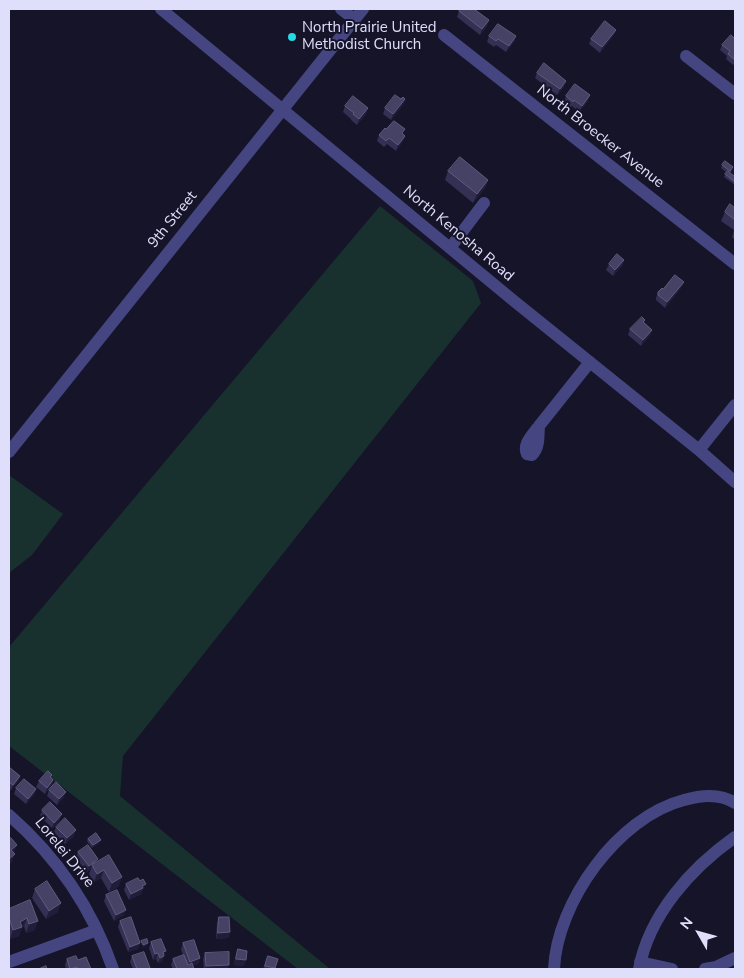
<!DOCTYPE html>
<html>
<head>
<meta charset="utf-8">
<style>
  body { margin:0 }
  #map { position:relative; width:744px; height:978px; overflow:hidden; background:#161428; font-family:"Nunito Sans",sans-serif }
  canvas { display:block }
  .frame { position:absolute; inset:0; border:10px solid #e0dffb; pointer-events:none }
  .north { position:absolute; left:674px; top:908px; width:50px; height:50px; -webkit-text-stroke:4px #161428; paint-order:stroke; rotate:308deg; font-size:14px; font-weight:700; line-height:20px; text-align:center; color:#e0dffb }
  .north::after { content:''; display:block; margin:auto; width:18px; height:22px; background:#e0dffb; clip-path:polygon(50% 0,100% 100%,50% 72%,0 100%) }
</style>
</head>
<body>
<div id="map">
<canvas width="744" height="978"></canvas>
<div class="frame"></div>
<div class="north">N</div>
</div>
<script>
const g = document.querySelector('canvas').getContext('2d');
g.lineJoin = 'round';
function fill(path, color) { g.fillStyle = color; g.fill(path, 'evenodd'); }
function stroke(path, color, width, dash) { g.strokeStyle = color; g.lineWidth = width; g.lineCap = dash ? 'butt' : 'round'; g.setLineDash(dash || []); g.stroke(path); }
function write(font, color, halo, rows, align = 'center') {
  g.font = font + ' "Nunito Sans",sans-serif'; g.lineWidth = 4; g.setLineDash([]); g.textBaseline = 'middle'; g.strokeStyle = halo; g.fillStyle = color; for (const [text, x, y, turn = 0] of rows) {
    g.save(); g.translate(x, y); g.rotate((+turn || 0) * Math.PI / 180); g.textAlign = isNaN(turn) ? turn : align; if (halo) g.strokeText(text, 0, 0); g.fillText(text, 0, 0); g.restore();
  }
}
const green = new Path2D(`
  M380 206 473 281 481 303 123 756 120 796 330 969H298L9 746V647Z
  M9 475 63 514 32 555 9 573Z`);
const minor = new Path2D(`
  M161 9 514 301 699 450 735 482
  M341 9 354 19
  M444 35 735 264
  M686 56 735 94
  M450 248 484 203
  M539 426C538 436 540 447 532 455L527 454C523 445 530 438 535 431L590 362
  M699 450 735 405
  M9 452 363 9
  M9 815C57 857 92 908 113 969
  M9 962 97 930
  M640 962 672 969
  M554 969C557 902 618 817 684 800 701 795 720 793 735 803
  M639 969C649 915 691 868 735 837
  M705 969 716 967 735 958`);
const wall = new Path2D(`
  M459 11 489 20 487 26 480 35 457 17Z
  M616 30 613 36 600 53 589 44 591 39Z
  M489 36H516L514 42 506 52 496 45 494 47 487 42Z
  M735 39V62L733 65 726 59 727 56 720 50 722 45Z
  M537 73 564 87 557 95 535 78Z
  M566 96 588 101 579 112 572 106 571 107 564 102Z
  M401 99H405L403 105 391 120 383 114 385 108Z
  M345 106 368 108 366 114 357 125 351 120V119L343 112Z
  M386 129 403 134 405 136 403 141 396 151 387 144 384 147 377 141 379 135Z
  M722 165 732 170 730 173 735 177V185L724 177 726 172 721 168Z
  M448 171 488 180 485 188 473 203 445 180Z
  M735 208V240L732 237 734 230 721 221 725 212Z
  M624 260 622 266 613 276 606 270 609 264Z
  M681 288 665 308 656 300V298L658 292Z
  M645 320 644 322 652 330 650 335 641 346 628 335 630 329Z
  M9 767 20 776 18 782 10 791 9 789Z
  M51 778 53 780 51 786 45 794 36 787 39 781Z
  M16 788 36 789 34 795 26 804 14 794Z
  M49 790 64 797 57 805 47 796Z
  M42 810 60 820 52 828 40 816Z
  M56 827 74 836 65 844 54 832Z
  M88 839 99 843 92 848 87 841Z
  M78 852 97 863 119 886 109 892 101 878 94 882 89 874 91 869 87 872 76 858Z
  M126 884 143 890H142L141 894 129 900 124 890Z
  M35 889 58 912 46 919 32 898Z
  M106 895 124 915 114 921 104 901Z
  M30 900 35 930 26 933 24 926 22 927 19 936 10 939 9 934V909Z
  M219 917 230 932 228 938 216 939 217 923Z
  M120 921 140 943 138 949 128 952 118 927Z
  M151 942 164 955 162 962 158 963 156 959 153 960 149 948Z
  M183 943 200 958 198 964 193 965 194 969H173L171 965 173 959 183 955 181 949Z
  M238 949 244 966 234 965 236 955Z
  M205 953 228 969H204L203 959Z
  M132 956 150 969H133L130 962Z
  M268 956 278 959 275 969H263Z
  M67 959 78 960 91 969H66L65 965Z`);
const shadedWall = new Path2D(`
  M489 20 487 26 480 35 482 29Z
  M616 30 613 36 600 53 602 47Z
  M516 36 514 42 506 52 509 46Z
  M566 81 564 87 557 95 560 89Z
  M590 95 588 101 579 112 582 106Z
  M405 99 403 105 391 120 393 114Z
  M368 108 366 114 357 125 359 119Z
  M405 136 403 141 396 151 398 145Z
  M488 180 485 188 473 203 477 194Z
  M624 260 622 266 613 276 615 270Z
  M684 282 681 288 665 308 667 302Z
  M652 330 650 335 641 346 643 340Z
  M20 776 18 782 10 791 13 785Z
  M53 780 51 786 45 794 47 788Z
  M36 789 34 795 26 804 28 799Z
  M66 792 64 797 57 805 59 799Z
  M62 814 60 820 52 828 54 823Z
  M76 830 74 836 65 844 67 838Z
  M101 840 99 843 92 848 93 845Z
  M17 845 14 853 11 850Z
  M15 854 12 862 9 865V859Z
  M98 859 96 865H92L91 869 87 872 89 866Z
  M104 870 101 878 94 882 97 874Z
  M122 877 119 886 109 892 112 883Z
  M146 884 141 894 129 900 131 894Z
  M61 903 58 912 46 919 49 911Z
  M126 910 124 915 114 921 116 915Z
  M27 918 24 926 22 927 19 936 10 939 13 930 20 922Z
  M38 921 35 930 26 933 29 924Z
  M230 932 228 938 216 939 218 933Z
  M140 943 138 949 128 952 130 947Z
  M148 943 147 946 142 948 143 945Z
  M166 951 162 962 158 963 163 952Z
  M158 953 156 959 153 960 155 954Z
  M200 958 198 964 187 967 190 962Z
  M236 959 246 960 244 966 234 965Z
  M229 965 228 969H205L206 966Z`);
const building = new Path2D(`
  M461 9H474L489 20 482 29 459 11Z
  M605 21 616 30 602 47 591 39Z
  M498 24 516 36 509 46 498 39 496 41 489 36Z
  M731 35 735 39V60L728 54 730 51 722 45Z
  M544 63 566 81 560 89 537 73Z
  M575 84 590 95 582 106 574 100 573 102 566 96Z
  M395 95 401 99 403 97 405 99 393 114 385 108Z
  M353 96 368 108 359 119 353 114 354 113 345 106Z
  M394 121 405 129 402 133 405 136 398 145 389 138 386 141 379 135 385 128 386 129Z
  M460 157 488 180 477 194 448 171Z
  M725 161 733 167 730 171 722 165Z
  M728 171 735 177V182L725 174Z
  M730 204 735 208V220L725 212Z
  M617 254 624 260 615 270 609 264Z
  M675 275 684 282 667 302 658 295V292L662 288 663 289Z
  M642 317 645 320 643 322 652 330 643 340 630 329Z
  M9 767 20 776 13 785 9 782Z
  M48 771 52 775 50 777 53 780 47 788 39 781Z
  M24 779 36 789 28 799 16 788Z
  M56 782 66 792 59 799 49 790Z
  M50 802 62 814 54 823 42 810Z
  M65 818 76 830 67 838 56 827Z
  M96 833 101 840 93 845 88 839Z
  M11 838 17 845 11 850 15 854 9 859V839Z
  M88 845 98 859 89 866 78 852Z
  M109 855 122 877 112 883 104 870 97 874 92 865Z
  M138 878 140 881 143 879 146 884 142 886 143 888 131 894 126 884Z
  M47 881 61 903 49 911 35 889Z
  M117 890 126 910 116 915 106 895Z
  M30 900 38 921 29 924 27 918 20 922 22 927 13 930 9 917V909Z
  M131 917 140 943 130 947 120 921Z
  M219 917H229L230 932 218 933Z
  M147 939 148 943 143 945 141 941Z
  M161 939 166 951 163 952 164 956 160 958 158 953 155 954 151 942Z
  M194 940 200 958 190 962 183 943Z
  M238 949 247 951 246 960 236 959Z
  M144 952 150 968 148 969H137L132 956Z
  M229 952V965L206 966 205 953Z
  M184 955 188 965 192 963 194 969H177L173 959Z
  M76 956 78 960 86 957 91 969H78L77 967 70 969 67 959Z
  M268 956 278 959 275 968 265 966Z
  M46 966 47 969H39Z`);
const markers = [
  [292,37,5,"#23dbe3"]
];
const poiNames = [
  ["North Prairie United",302,28],
  ["Methodist Church",302,45]
];
const streetNames = [
  ["North Broecker Avenue",600,137,38],
  ["9th Street",173,220,-51],
  ["North Kenosha Road",458,234,40],
  ["Lorelei Drive",64,853,51]
];
fill(green, '#18312f');
stroke(minor, '#454681', 12);
fill(wall, '#342f53');
fill(shadedWall, '#201c3a');
fill(building, '#464265');
stroke(building, '#5e5b7c', 1);
for (const [x, y, r, color] of markers) { const dot = new Path2D(); dot.arc(x, y, r, 0, 2 * Math.PI); g.fillStyle = color; g.fill(dot); stroke(dot, '#161428', 2); }
write('15px', '#e0dffb', '#161428', poiNames, 'left');
write('15px', '#e0dffb', '#161428', streetNames);
</script>
</body>
</html>
